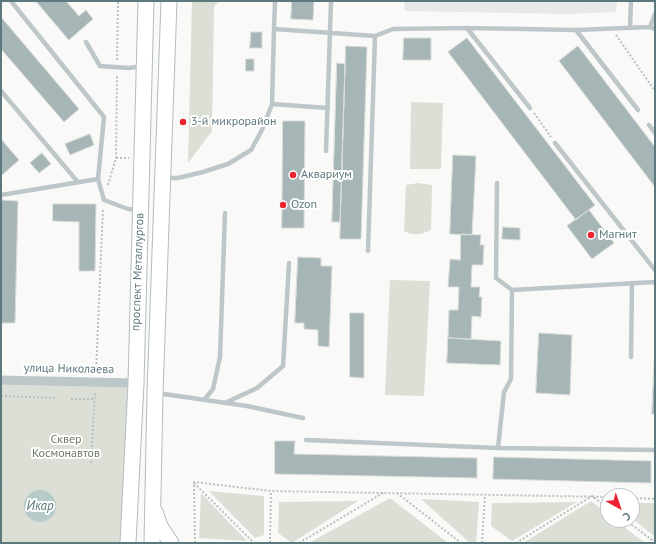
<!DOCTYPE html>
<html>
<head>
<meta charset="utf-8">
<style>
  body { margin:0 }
  #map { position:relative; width:656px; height:544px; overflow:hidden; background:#f9f9f7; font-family:"PT Sans",sans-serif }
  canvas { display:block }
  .frame { position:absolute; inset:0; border:2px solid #5e797e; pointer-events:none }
  .north { position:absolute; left:600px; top:488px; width:40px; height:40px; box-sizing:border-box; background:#fff; border:1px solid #bfc9cb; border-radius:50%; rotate:140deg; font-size:11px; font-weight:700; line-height:16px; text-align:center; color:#5e797e }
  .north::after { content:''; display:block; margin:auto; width:14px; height:18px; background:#ee2332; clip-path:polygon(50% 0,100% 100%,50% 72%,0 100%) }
</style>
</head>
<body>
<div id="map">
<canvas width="656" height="544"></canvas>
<div class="frame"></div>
<div class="north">С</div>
</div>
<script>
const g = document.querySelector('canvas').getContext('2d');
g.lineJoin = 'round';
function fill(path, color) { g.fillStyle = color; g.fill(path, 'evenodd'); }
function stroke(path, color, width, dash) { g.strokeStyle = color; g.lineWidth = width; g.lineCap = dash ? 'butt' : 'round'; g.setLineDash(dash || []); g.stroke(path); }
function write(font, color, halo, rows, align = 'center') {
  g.font = font + ' "PT Sans",sans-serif'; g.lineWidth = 4; g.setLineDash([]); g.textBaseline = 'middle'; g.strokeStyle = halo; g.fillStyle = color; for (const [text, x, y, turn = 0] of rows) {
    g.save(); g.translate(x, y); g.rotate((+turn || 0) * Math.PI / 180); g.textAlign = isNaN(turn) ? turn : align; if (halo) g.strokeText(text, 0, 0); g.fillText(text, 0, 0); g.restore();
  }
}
const built = new Path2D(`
  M404 1H617L616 12 567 14 405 11Z`);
const green = new Path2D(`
  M192 1H220L214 6 212 131 188 163Z
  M411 102 443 103 441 169H410Z
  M418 183 432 185 431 230C421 235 413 236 404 231L406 185Z
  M390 280 430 281 424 396 385 395Z
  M1 380 136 383 128 543H1Z
  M209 491 264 496V535L255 538Z
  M201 493 247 541 199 538Z
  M390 498 448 543H309Z
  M421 499 479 502 476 543H470Z
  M358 501 292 543 278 533 279 502Z
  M591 501 608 514V520H615L645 543H523Z
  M577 502 512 541 491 526 492 503Z
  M632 503H655V537L632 518Z`);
const water = new Path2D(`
  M24 506a16 16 0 1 1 32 0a16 16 0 1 1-32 0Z`);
const building = new Path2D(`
  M36 1H66L79 16 86 10 93 19 69 40Z
  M292 1H314L313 20 291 19Z
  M1 17 79 109 64 122 1 49Z
  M251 32H262V48H250Z
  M404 38H431V60H403Z
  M467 38 595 205 576 220 448 52Z
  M346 46 367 47 361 239H340Z
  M578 46 655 147V187L559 61Z
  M246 59H254V71H246Z
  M337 63 345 64 340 222H332Z
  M283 121H305L304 228H282Z
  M90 134 94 145 70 155 65 144Z
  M1 139 19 160 2 175 1 174Z
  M42 153 51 164 39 173 30 163Z
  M453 155 476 156 472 235 450 234Z
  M1 200 18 201 15 323H1Z
  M53 204H96L95 271H79V222L53 221Z
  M589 210 614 243 592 259 567 226Z
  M503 227 520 228V240L502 239Z
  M461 234 481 235 480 245H484L483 265H472L471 287H480L479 297H482L481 317 472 316 471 339 448 338 449 310H458L459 287H448L450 259 460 260Z
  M298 257 321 258V266H332L329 347 318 346V330L304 329V323H295Z
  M350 313H364V378L350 377Z
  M539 333 572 335 570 395 536 393Z
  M448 338 501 341 500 365 447 363Z
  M655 345V414H652Z
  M275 441H295L294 454 477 458V478L275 474Z
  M494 457 651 461V483L493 479Z`);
const path = new Path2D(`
  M616 35 655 91
  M117 60 118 1
  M534 113 551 137
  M116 158H129
  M108 185 116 158 117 74
  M96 372 103 208
  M1 396 55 398
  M71 399H95
  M91 463 95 392
  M194 483 254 543
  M1 485 4 487
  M397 493 461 543
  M632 498 655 499
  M625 520 655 542
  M195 543 194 482 271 491 608 497
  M270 543 271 491
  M299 543 383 493
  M482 543 485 495
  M516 543 592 496 608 508`);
const service = new Path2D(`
  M11 1 104 117 98 179
  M275 1 274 29 375 36 393 29 467 28 576 30 650 27 655 29
  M650 27 655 14
  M467 28 530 108
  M630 28 631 1
  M576 30 638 110
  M86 42 100 66 129 68 142 66
  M1 91 77 181
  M272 104 328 108
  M649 125 655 133
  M555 143 655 270
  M326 151 331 1
  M165 178H178L203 172 228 164 251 150 262 130 272 104 274 29
  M497 183 496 278 512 290 511 379 504 392 498 448
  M1 195 98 179 104 200 128 209 138 210
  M368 251 375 36
  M512 290 655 282
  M631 357 632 283
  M157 393 247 406 303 418
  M204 400 213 389 220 357 225 213
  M225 403 257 388 283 366 289 263
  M306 440 498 448 655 450`);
const minor = new Path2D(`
  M1 380 136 383`);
const primary = new Path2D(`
  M155 512 160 526 171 543
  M128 543 136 383 146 1
  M152 543 155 393 169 1`);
const markers = [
  [183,122,4,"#ee2332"],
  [293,175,4,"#ee2332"],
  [283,205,4,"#ee2332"],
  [591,235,4,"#ee2332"]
];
const poiNames = [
  ["3-й микрорайон",191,122],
  ["Аквариум",301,175],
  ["Ozon",291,205],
  ["Магнит",599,235]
];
const streetNames = [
  ["проспект Металлургов",138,272,-88],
  ["улица Николаева",69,369,1]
];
const parkNames = [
  ["Сквер",66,440],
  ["Космонавтов",66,454]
];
const waterNames = [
  ["Икар",40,506]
];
fill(built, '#e7e9e8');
fill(green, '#dcdfd6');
fill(water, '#b6cac9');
fill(building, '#a6b6b7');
stroke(building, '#dbdbd9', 1);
stroke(primary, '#b3bcbe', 17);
stroke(path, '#bac0c1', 2, [2, 2]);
stroke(service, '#bdc6c8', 4.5);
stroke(minor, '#bdc6c8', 9);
stroke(primary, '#fff', 15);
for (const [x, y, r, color] of markers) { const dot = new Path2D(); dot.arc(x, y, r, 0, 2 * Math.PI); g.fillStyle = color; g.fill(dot); stroke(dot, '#fff', 1.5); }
write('12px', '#5e797e', '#fff', poiNames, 'left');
write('12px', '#5e797e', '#fff', streetNames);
write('12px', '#6e7a62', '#fff', parkNames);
write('italic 13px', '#587675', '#fff', waterNames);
</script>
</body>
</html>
